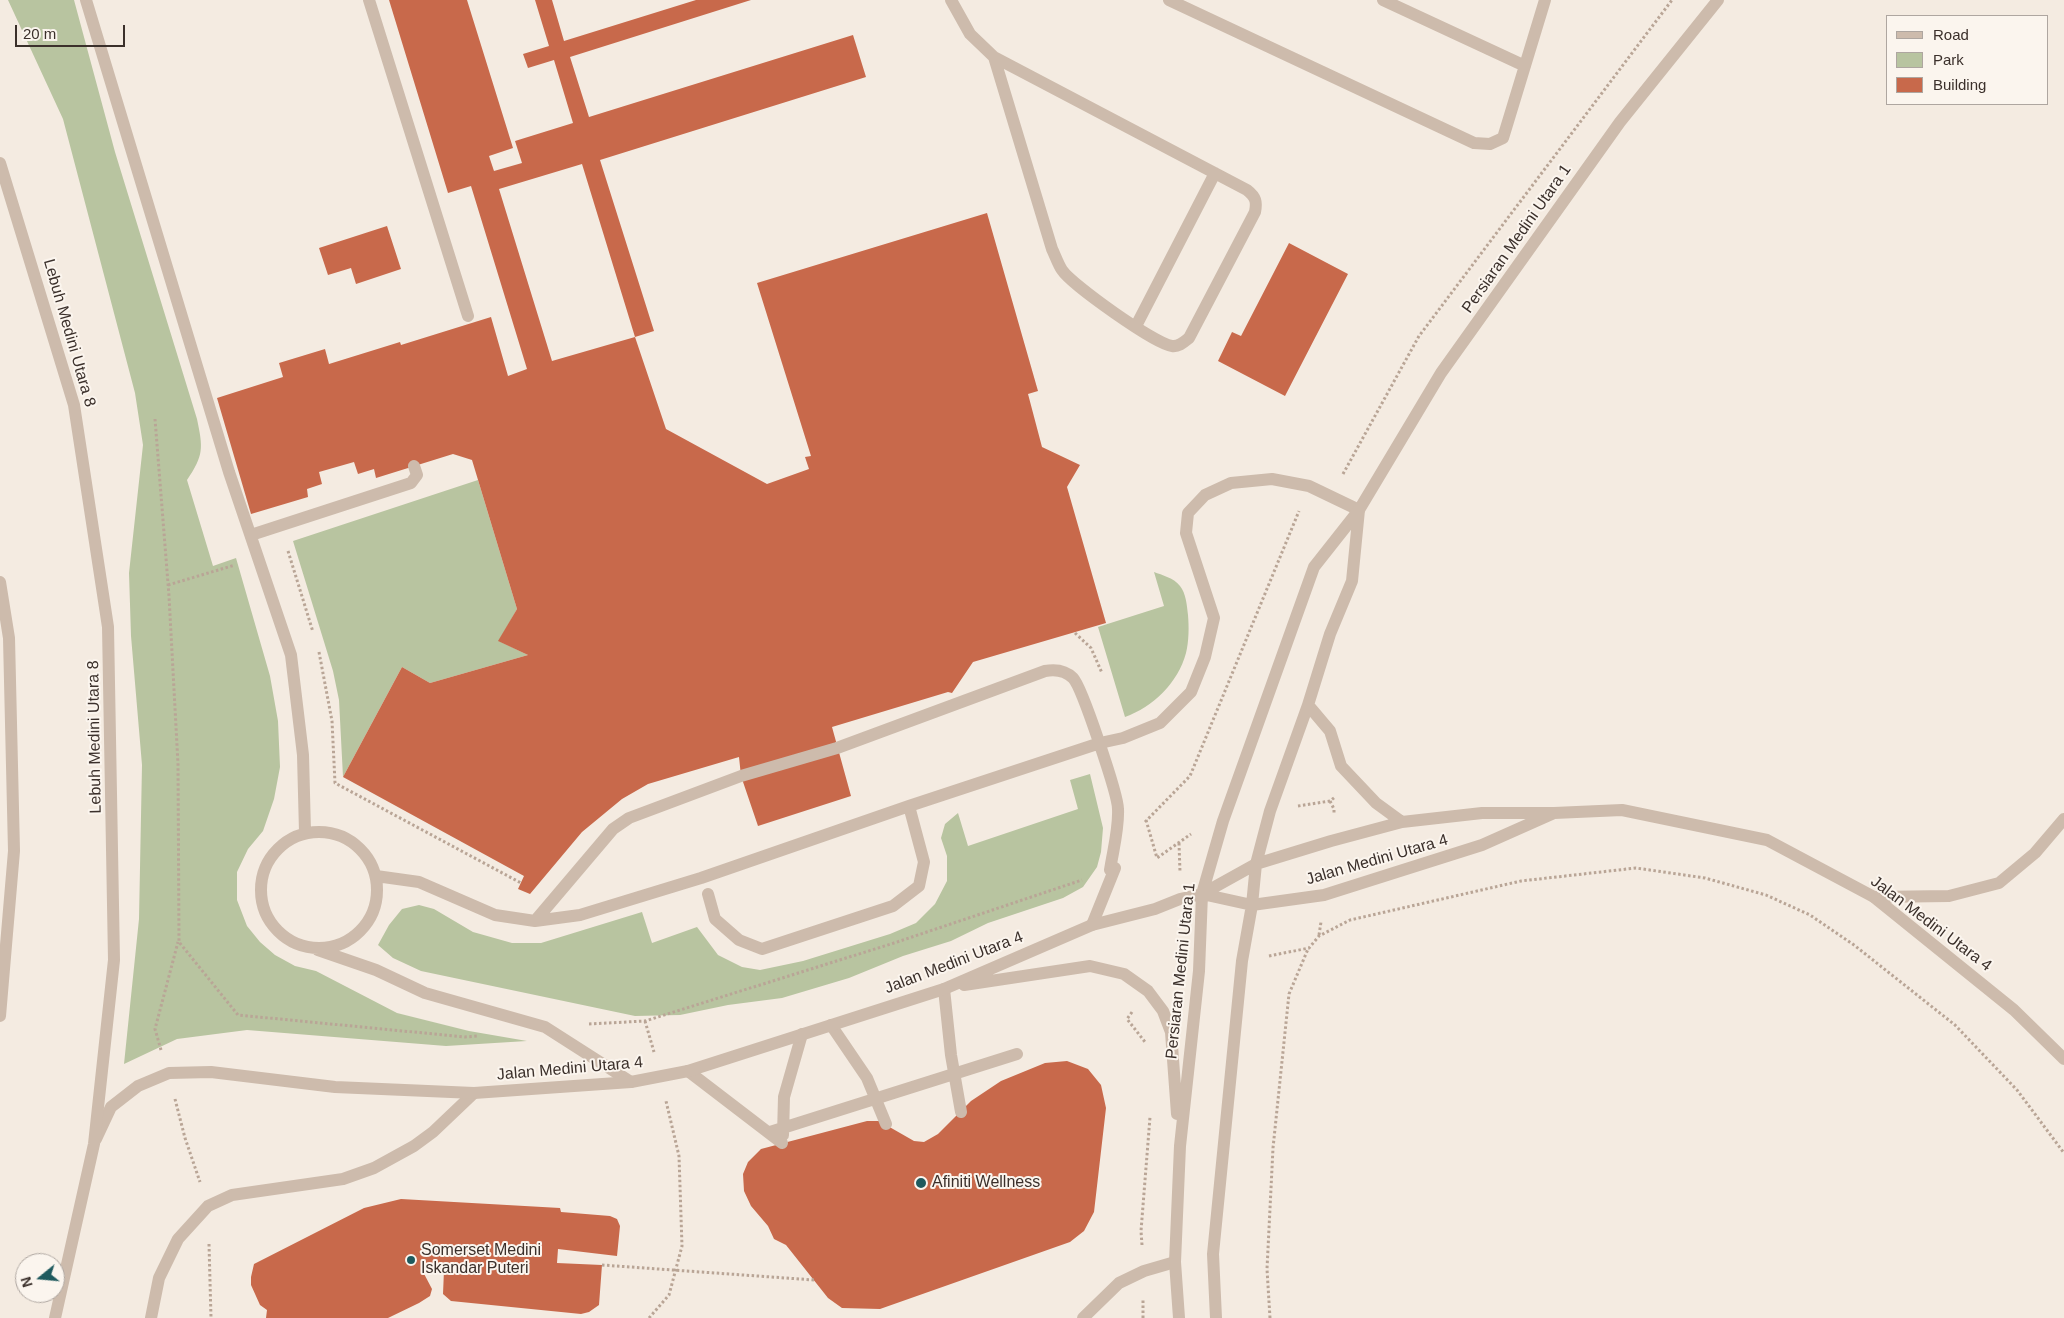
<!DOCTYPE html>
<html>
<head>
<meta charset="utf-8">
<style>
  body { margin:0 }
  #map { position:relative; width:2064px; height:1318px; overflow:hidden; background:#f4ebe1; font-family:Helvetica,sans-serif }
  canvas { display:block }
  .legend { position:absolute; left:1886px; top:15px; width:162px; height:90px; box-sizing:border-box; background:#fbf5ee; border:1px solid #aea6a0; margin:0; padding:6px 9px; list-style:none; font-size:15px; color:#3b302b }
  .legend li { display:flex; align-items:center; gap:10px; height:25px }
  .legend b { width:25px; border:1px solid #aea6a0 }
  .north { position:absolute; left:15px; top:1253px; width:50px; height:50px; box-sizing:border-box; background:#fbf5ee; border:1px solid #aea6a0; border-radius:50%; rotate:253deg; font-size:14px; font-weight:700; line-height:20px; text-align:center; color:#3b302b }
  .north::after { content:''; display:block; margin:auto; width:18px; height:22px; background:#1f5a5e; clip-path:polygon(50% 0,100% 100%,50% 72%,0 100%) }
  .scale { position:absolute; left:15px; top:25px; width:110px; height:22px; box-sizing:border-box; border:2px solid #3b302b; border-top:0; padding-left:6px; font-size:15px; line-height:18px; white-space:nowrap; color:#3b302b; -webkit-text-stroke:4px #fbf5ee; paint-order:stroke }
</style>
</head>
<body>
<div id="map">
<canvas width="2064" height="1318"></canvas>
<ul class="legend">
<li><b style="height:6px;background:#cdbbac"></b>Road</li>
<li><b style="height:14px;background:#b8c4a0"></b>Park</li>
<li><b style="height:14px;background:#c8694b"></b>Building</li>
</ul>
<div class="north">N</div>
<div class="scale">20 m</div>
</div>
<script>
const g = document.querySelector('canvas').getContext('2d');
g.lineJoin = 'round';
function fill(path, color) { g.fillStyle = color; g.fill(path, 'evenodd'); }
function stroke(path, color, width, dash) { g.strokeStyle = color; g.lineWidth = width; g.lineCap = dash ? 'butt' : 'round'; g.setLineDash(dash || []); g.stroke(path); }
function write(font, color, halo, rows, align = 'center') {
  g.font = font + ' Helvetica,sans-serif'; g.lineWidth = 4; g.setLineDash([]); g.textBaseline = 'middle'; g.strokeStyle = halo; g.fillStyle = color; for (const [text, x, y, turn = 0] of rows) {
    g.save(); g.translate(x, y); g.rotate((+turn || 0) * Math.PI / 180); g.textAlign = isNaN(turn) ? turn : align; if (halo) g.strokeText(text, 0, 0); g.fillText(text, 0, 0); g.restore();
  }
}
const green = new Path2D(`
  M8 0H74L115 152 197 419C203 448 204 455 187 480L213 566 236 558 270 676 278 721 280 767 274 799 263 831 248 849 237 872V900L247 926 260 942 275 955 295 966 316 971 397 1013 469 1031 527 1041 446 1046 247 1030 177 1039 124 1064 139 919 142 765 131 636 129 573 143 445 135 393 63 119Z
  M478 480 517 609 499 641 528 655 430 683 402 667 343 777 339 700 333 671 293 541Z
  M1154 572C1162 575 1174 578 1180 586 1186 593 1187 606 1188 615 1189 627 1189 641 1186 653 1178 683 1153 707 1125 717L1098 627 1164 606Z
  M1090 774 1103 828 1101 852 1097 867 1083 887 1063 898 988 923 951 941 903 956 849 978 782 998 728 1005 680 1015 635 1016 421 971 393 958 378 945 389 925 402 909 419 905 434 909 473 932 512 943H541L642 912 652 943 697 927 718 955 742 967 760 970 803 961 890 934 916 923 935 904 947 881V856L941 838 945 824 958 813 968 846 1078 809 1070 780Z`);
const building = new Path2D(`
  M389 0H467L513 148 489 156 494 171 522 163 515 141 573 123 554 60 528 68 523 54 549 46 535 0H552L564 41 696 0H751L570 57 589 117 853 35 866 77 600 160 654 331 635 337 582 164 499 189 552 361 635 337 666 429 767 484 809 469 805 457 811 456 757 283 987 213 1038 391 1028 394 1042 447 1080 465 1067 487 1106 623 973 662 952 693 948 692 832 727 851 796 758 826 741 776 739 757 648 784 622 799 582 832 530 894 518 889 524 876 343 777 402 667 430 683 528 655 498 641 517 609 472 460 453 454 376 478 374 469 358 474 354 462 319 472 322 484 307 489 308 497 251 514 217 398 283 377 279 363 325 349 329 364 400 342 401 345 491 317 508 376 527 369 471 186 448 193Z
  M387 226 401 269 356 284 351 268 328 275 319 248Z
  M1289 243 1348 274 1285 396 1218 361 1232 332 1241 336Z
  M1067 1061 1088 1069 1101 1085 1106 1108 1094 1212 1084 1231 1070 1242 880 1309 842 1308 828 1298 786 1245 774 1239 768 1226 751 1206 744 1191 743 1174 748 1162 761 1149 867 1121H879L914 1141 924 1142 938 1134 971 1101 1001 1081 1045 1063Z
  M401 1199 560 1208 561 1212 610 1216 617 1219 620 1226 617 1256 558 1249 557 1263 602 1265 599 1305 589 1312 581 1314 451 1301 443 1294 444 1270 421 1268 432 1289 430 1296 419 1303 388 1318H266L267 1310 260 1305 251 1285V1277L254 1264 364 1208Z`);
const path = new Path2D(`
  M155 419 169 596 178 764 179 942 238 1015 465 1037 478 1036
  M1343 474 1419 336 1672 0
  M288 551 313 632
  M168 585 235 565
  M1075 633 1091 648 1102 673
  M319 652 332 721 335 783 521 883
  M1330 801 1334 809V814
  M1298 806 1330 801 1335 797
  M1146 820 1157 858 1191 834
  M1145 822 1190 776 1299 511
  M1179 843 1180 872
  M1319 935 1321 922
  M1269 956 1309 948 1319 936 1350 920 1521 881 1636 868 1705 878 1766 895 1810 915 1854 945 1955 1025 2017 1090 2064 1153
  M1132 1012 1127 1019 1145 1042
  M645 1021 654 1052
  M589 1024 645 1021 894 943 1082 880
  M161 1050 155 1029 178 942
  M175 1099 185 1138 200 1182
  M209 1244 211 1318
  M1142 1245 1141 1231 1150 1117
  M602 1265 814 1280
  M649 1318 669 1295 682 1246 679 1156 666 1101
  M1143 1318V1299
  M1270 1318 1267 1269 1273 1148 1289 994 1308 949`);
const service = new Path2D(`
  M86 0 229 472 291 655 303 755 305 832
  M369 0 468 316
  M951 0 970 34 994 57 1247 190C1256 197 1257 202 1255 212L1189 338C1184 342 1179 347 1172 346 1155 344 1072 285 1062 270 1058 264 1055 255 1052 249L994 57
  M1169 0 1474 143 1490 144 1503 138 1545 0
  M1383 0 1525 66
  M1136 326 1215 173
  M251 535 411 483 417 475 414 466
  M261 890a58 58 0 1 1 116 0a58 58 0 1 1-116 0Z
  M376 876 419 882 495 915 535 921 580 915 701 878 909 806 1100 743 1123 738 1160 723 1191 692 1205 657 1214 618 1186 533 1188 513 1205 495 1231 483 1272 479 1309 486 1359 510
  M708 894 715 919 739 940 762 949 893 906 919 886 924 862 909 806
  M1874 897 1949 896 1999 883 2035 853 2064 819
  M535 921 613 829 629 818 741 776 837 748 1045 671C1056 669 1065 670 1073 678 1082 687 1118 795 1118 809 1119 829 1113 850 1110 870L1115 868 1092 925
  M318 950 376 970 425 993 545 1027 631 1082
  M944 989 951 1055 961 1112
  M831 1025 867 1078 886 1124
  M688 1071 782 1143
  M770 1132 1017 1054
  M783 1135 784 1097 802 1034
  M151 1318 159 1278 178 1239 208 1206 232 1195 343 1179 374 1168 414 1146 433 1132 474 1093
  M1083 1318 1119 1283 1144 1271 1175 1262`);
const minor = new Path2D(`
  M1308 705 1330 731 1341 766 1376 803 1402 822
  M1202 894 1252 905 1324 895 1482 845 1554 813 1622 810 1767 840 1874 897 2014 1010 2064 1059
  M964 985 1090 966 1124 974 1148 991 1163 1011 1171 1032 1177 1114
  M96 1139 111 1107 138 1086 169 1073 211 1072 335 1087 474 1093 631 1082 688 1071 944 989 1092 925 1155 909 1180 899 1202 894 1256 864 1331 841 1402 822 1482 813H1554
  M1179 1318 1175 1262 1180 1146 1199 971 1202 894 1223 821 1314 567 1359 510 1441 373 1620 122 1718 0
  M1216 1318 1213 1254 1242 961 1252 905 1256 864 1270 811 1308 705 1330 634 1352 581 1359 510`);
const tertiary = new Path2D(`
  M0 163 74 405 108 627 114 960 94 1144 55 1318
  M0 582 9 638 14 851 0 1016`);
const markers = [
  [921,1183,6,"#1f5a5e"],
  [411,1260,5,"#1f5a5e"]
];
const streetNames = [
  ["Persiaran Medini Utara 1",1517,239,-55],
  ["Lebuh Medini Utara 8",69,333,74],
  ["Lebuh Medini Utara 8",95,737,-91],
  ["Jalan Medini Utara 4",1377,860,-16],
  ["Jalan Medini Utara 4",1931,924,37],
  ["Jalan Medini Utara 4",954,963,-21],
  ["Persiaran Medini Utara 1",1181,971,-84],
  ["Jalan Medini Utara 4",570,1069,-5]
];
const poiNames = [
  ["Afiniti Wellness",932,1183],
  ["Somerset Medini",421,1251],
  ["Iskandar Puteri",421,1269]
];
fill(green, '#b8c4a0');
fill(building, '#c8694b');
stroke(path, '#b9a596', 3, [2.5, 2.5]);
stroke(service, '#cdbbac', 12);
stroke(minor, '#cdbbac', 12);
stroke(tertiary, '#cdbbac', 12);
for (const [x, y, r, color] of markers) { const dot = new Path2D(); dot.arc(x, y, r, 0, 2 * Math.PI); g.fillStyle = color; g.fill(dot); stroke(dot, '#fbf5ee', 2); }
write('16px', '#3b302b', '#fbf5ee', streetNames);
write('16px', '#3b302b', '#fbf5ee', poiNames, 'left');
</script>
</body>
</html>
